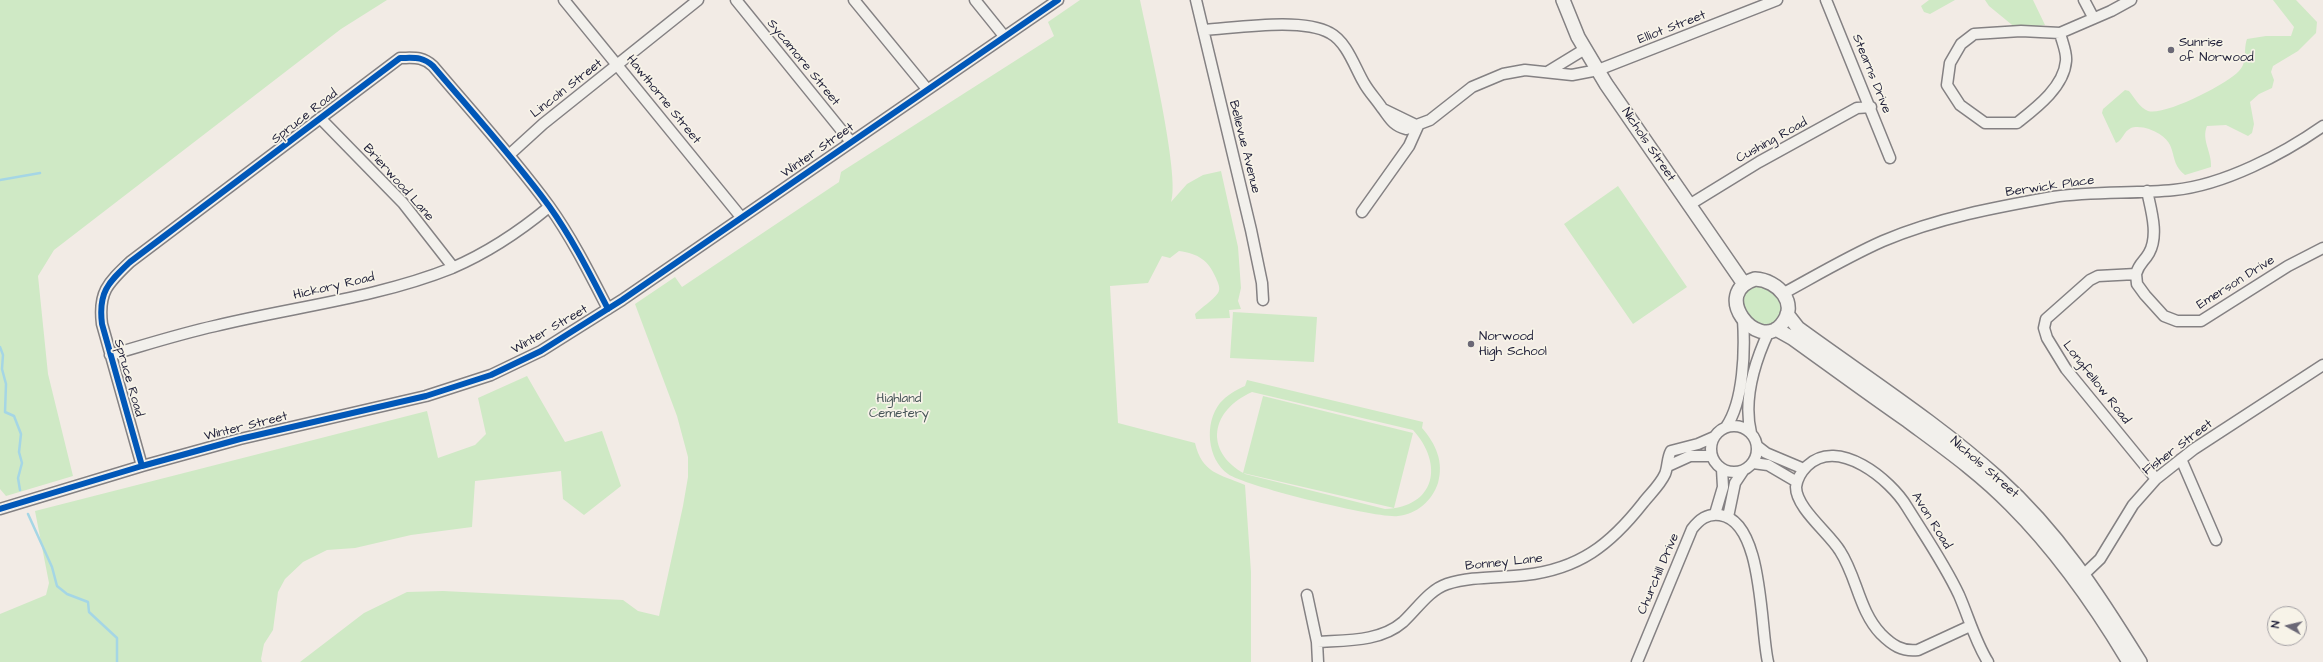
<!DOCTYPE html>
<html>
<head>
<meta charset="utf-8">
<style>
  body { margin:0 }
  #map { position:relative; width:2323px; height:662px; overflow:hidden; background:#f2ebe5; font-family:"Architects Daughter",sans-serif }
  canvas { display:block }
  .north { position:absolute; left:2267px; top:606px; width:40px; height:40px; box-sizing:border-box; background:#f7f3e8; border:1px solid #a29fa3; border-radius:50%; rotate:278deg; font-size:11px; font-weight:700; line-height:16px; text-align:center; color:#22223b }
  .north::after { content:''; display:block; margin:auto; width:14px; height:18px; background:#6b6876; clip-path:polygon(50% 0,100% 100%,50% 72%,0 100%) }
</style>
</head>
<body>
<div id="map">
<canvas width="2323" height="662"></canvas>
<div class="north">N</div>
</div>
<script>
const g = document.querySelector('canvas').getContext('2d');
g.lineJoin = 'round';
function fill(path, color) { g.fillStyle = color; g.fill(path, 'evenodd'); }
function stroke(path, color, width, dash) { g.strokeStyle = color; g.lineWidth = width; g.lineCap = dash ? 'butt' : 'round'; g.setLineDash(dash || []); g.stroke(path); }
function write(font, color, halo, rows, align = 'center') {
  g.font = font + ' "Architects Daughter",sans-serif'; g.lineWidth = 3.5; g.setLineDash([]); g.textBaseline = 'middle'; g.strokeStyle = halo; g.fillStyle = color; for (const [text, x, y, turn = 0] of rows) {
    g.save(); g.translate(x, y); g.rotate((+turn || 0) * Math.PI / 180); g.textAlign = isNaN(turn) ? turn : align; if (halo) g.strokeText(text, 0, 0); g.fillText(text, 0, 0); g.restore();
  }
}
const green = new Path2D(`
  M0 0H387L341 29 54 250 38 276 48 374 73 476 6 496 0 489Z
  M1080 0H1140C1147 34 1181 178 1171 202L1187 184 1203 175 1221 171 1238 247 1241 288 1238 301 1241 309 1229 310 1230 318 1196 319 1195 314C1201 308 1213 300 1218 293 1221 288 1218 283 1216 278 1208 260 1199 254 1179 251L1170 258 1162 256 1148 283 1110 286 1118 423 1195 443C1202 473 1219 474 1245 485L1251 572V662H300L364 613 407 592 443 591 623 600 638 611 659 616 683 506 688 477V457L677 416 635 304 675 277 682 287 839 182 841 172 1054 36 1048 22Z
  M1929 0H1955L1930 14 1924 12 1921 6Z
  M1985 0H2033L2045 25 2017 29 1989 6Z
  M2273 0H2296L2317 22 2316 33 2298 51 2273 66 2271 72 2274 80 2272 88 2259 94 2250 102 2254 124 2252 133 2248 136 2226 125 2207 126C2201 140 2212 152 2211 167L2185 175C2165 159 2183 142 2149 129 2144 127 2135 126 2131 128 2123 132 2123 140 2116 143L2102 113 2103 109 2125 90 2129 91C2134 97 2140 108 2148 111 2165 116 2227 84 2239 71 2248 62 2243 50 2247 39L2266 36H2291L2294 27Z
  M1618 186 1687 287 1633 324 1564 224Z
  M1757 285C1777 290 1796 314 1769 325 1746 325 1738 306 1748 288Z
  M1233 312 1317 317 1314 362 1230 358Z
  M527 376 565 442 602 431 621 486 584 515 563 499 561 471 475 481 472 527 411 535 355 548 327 550 303 562 285 579 278 592 273 630 264 644 261 659 262 662H0V614L46 595 49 583 35 511 427 411 438 458 475 445 486 434 478 398Z
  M1247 380 1423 422 1422 428C1436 444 1444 462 1438 483 1432 501 1417 514 1398 516 1379 519 1244 486 1228 474 1207 459 1204 423 1220 403 1227 395 1236 390 1245 386ZM1252 392 1413 430C1444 464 1436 507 1385 509L1245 474C1203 451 1211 410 1252 392Z
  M1263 396 1413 433 1394 508 1243 473Z`);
const stream = new Path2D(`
  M0 180 40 173
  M0 347 3 355 2 369 6 384 5 412 14 416 21 434 19 452 22 463 18 478 20 490
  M28 514 52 567 57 586 67 594 88 602 89 612 117 638V662`);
const minor = new Path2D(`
  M564 0 741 217
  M736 0 851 142
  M854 0 927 89
  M975 0 1004 36
  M1196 0 1251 230 1262 283 1263 300
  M1826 0 1890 158
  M2084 0 2093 17
  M1203 30C1236 28 1302 17 1330 33 1347 42 1355 68 1364 83 1369 92 1376 99 1382 108 1390 118 1392 125 1406 129L1430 120 1472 87 1503 74 1525 70 1572 75 1598 70 1777 0
  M2060 33C2062 42 2067 52 2066 61 2064 87 2036 108 2017 123H1985L1960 105 1947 85 1950 63 1961 44 1974 34 2021 31 2060 33 2111 11 2131 0
  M1549 71 1585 49
  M1383 109 1418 126
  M320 118 403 203 453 267
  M509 155 543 124 698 0
  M2147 191C2151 210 2159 235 2149 253 2144 262 2139 263 2136 274L2098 276 2090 280 2046 319 2044 328 2047 338 2066 369 2156 479
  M1689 205 1759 162 1857 108 1871 107
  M1362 212 1409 146 1418 126
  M2136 274 2137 284 2145 295 2164 316 2177 321H2201L2288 266 2323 248
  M1784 293C1817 275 1849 256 1883 241 1937 218 1997 207 2053 197 2093 191 2134 194 2174 190 2224 185 2283 154 2323 126
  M110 355C145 345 179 334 215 326 293 307 377 298 452 268 487 253 520 231 549 207
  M1711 449a23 23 0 1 1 46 0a23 23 0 1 1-46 0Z
  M1726 427C1744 401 1745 350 1743 319
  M1751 433C1743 400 1755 361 1769 331
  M1757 446 1766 453 1804 469
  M2181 459 2216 540
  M1753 463 1768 465 1797 482
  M142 466 102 324C98 292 108 283 130 262L400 58C414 58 422 56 433 66 472 112 513 157 549 206 572 238 590 274 608 309
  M1668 466 1690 456H1711
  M0 509 142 466 240 439 426 396 491 375 541 351 622 300 1058 0
  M1715 514 1723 487 1722 469
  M1728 517 1735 483 1743 471
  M2079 579 2100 559 2133 505 2156 479 2194 449 2323 365
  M1307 595 1317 642 1318 662
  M1970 626 1918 650C1902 652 1892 645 1881 634 1859 611 1857 577 1840 551 1829 533 1796 508 1796 487 1797 479 1802 471 1807 466 1838 436 1891 480 1907 507 1925 536 1945 565 1959 595 1969 618 1975 641 1988 662
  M1317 642C1346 640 1380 642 1403 622 1417 609 1429 590 1447 584 1472 576 1499 578 1525 575 1579 569 1610 545 1643 503 1650 494 1660 485 1665 474 1668 467 1667 458 1671 451L1698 444 1714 437
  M1637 662 1692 529C1699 520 1707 513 1720 515 1764 521 1760 629 1768 662`);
const major = new Path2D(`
  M1563 0 1578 37 1606 84 1744 284
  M1755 279C1778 280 1800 304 1781 325 1757 352 1710 293 1755 279Z
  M1787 314 1798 328C1865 377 1937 423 1998 478 2058 532 2098 594 2140 662
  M1776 329 1792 338C1831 366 1869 394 1908 421 1943 447 1980 473 2011 505 2058 552 2095 605 2129 662`);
const cycleway = new Path2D(`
  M142 466 102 324C98 292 108 283 130 262L400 58C414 58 422 56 433 66 472 112 513 157 549 206 572 238 590 274 608 309
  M0 509 142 466 240 439 426 396 491 375 541 351 622 300 1058 0`);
const markers = [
  [2171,50,4,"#6b6876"],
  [1471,344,4,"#6b6876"]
];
const streetNames = [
  ["Elliot Street",1672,28,-21],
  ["Sycamore Street",803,63,51],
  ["Stearns Drive",1871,74,68],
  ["Lincoln Street",567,89,-38],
  ["Hawthorne Street",663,100,51],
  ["Spruce Road",305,117,-38],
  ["Cushing Road",1772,141,-29],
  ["Nichols Street",1648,145,56],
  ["Bellevue Avenue",1244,147,76],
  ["Winter Street",818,151,-35],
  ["Brierwood Lane",398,183,48],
  ["Berwick Place",2050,187,-8],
  ["Emerson Drive",2236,283,-32],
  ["Hickory Road",334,287,-13],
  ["Winter Street",550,330,-30],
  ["Spruce Road",128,378,74],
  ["Longfellow Road",2096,383,52],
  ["Winter Street",246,427,-14],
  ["Fisher Street",2178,448,-37],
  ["Nichols Street",1984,468,41],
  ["Avon Road",1931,521,58],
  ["Bonney Lane",1504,563,-6],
  ["Churchill Drive",1659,574,-67]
];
const poiNames = [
  ["Sunrise",2179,43],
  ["of Norwood",2179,58],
  ["Norwood",1479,337],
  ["High School",1479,352]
];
const parkNames = [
  ["Highland",899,399],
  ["Cemetery",899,414]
];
fill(green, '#cfe9c5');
stroke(stream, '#a5d6e5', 2.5);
stroke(minor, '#848183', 13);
stroke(major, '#848183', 16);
stroke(minor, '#f2f0ec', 10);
stroke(major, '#f2f0ec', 13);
stroke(cycleway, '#0057b8', 6);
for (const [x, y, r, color] of markers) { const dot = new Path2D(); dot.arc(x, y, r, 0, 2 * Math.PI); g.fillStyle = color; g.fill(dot); stroke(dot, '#f7f3e8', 1.5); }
write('13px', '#22223b', '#f7f3e8', streetNames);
write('13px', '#22223b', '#f7f3e8', poiNames, 'left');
write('13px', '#465457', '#f7f3e8', parkNames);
</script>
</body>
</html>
